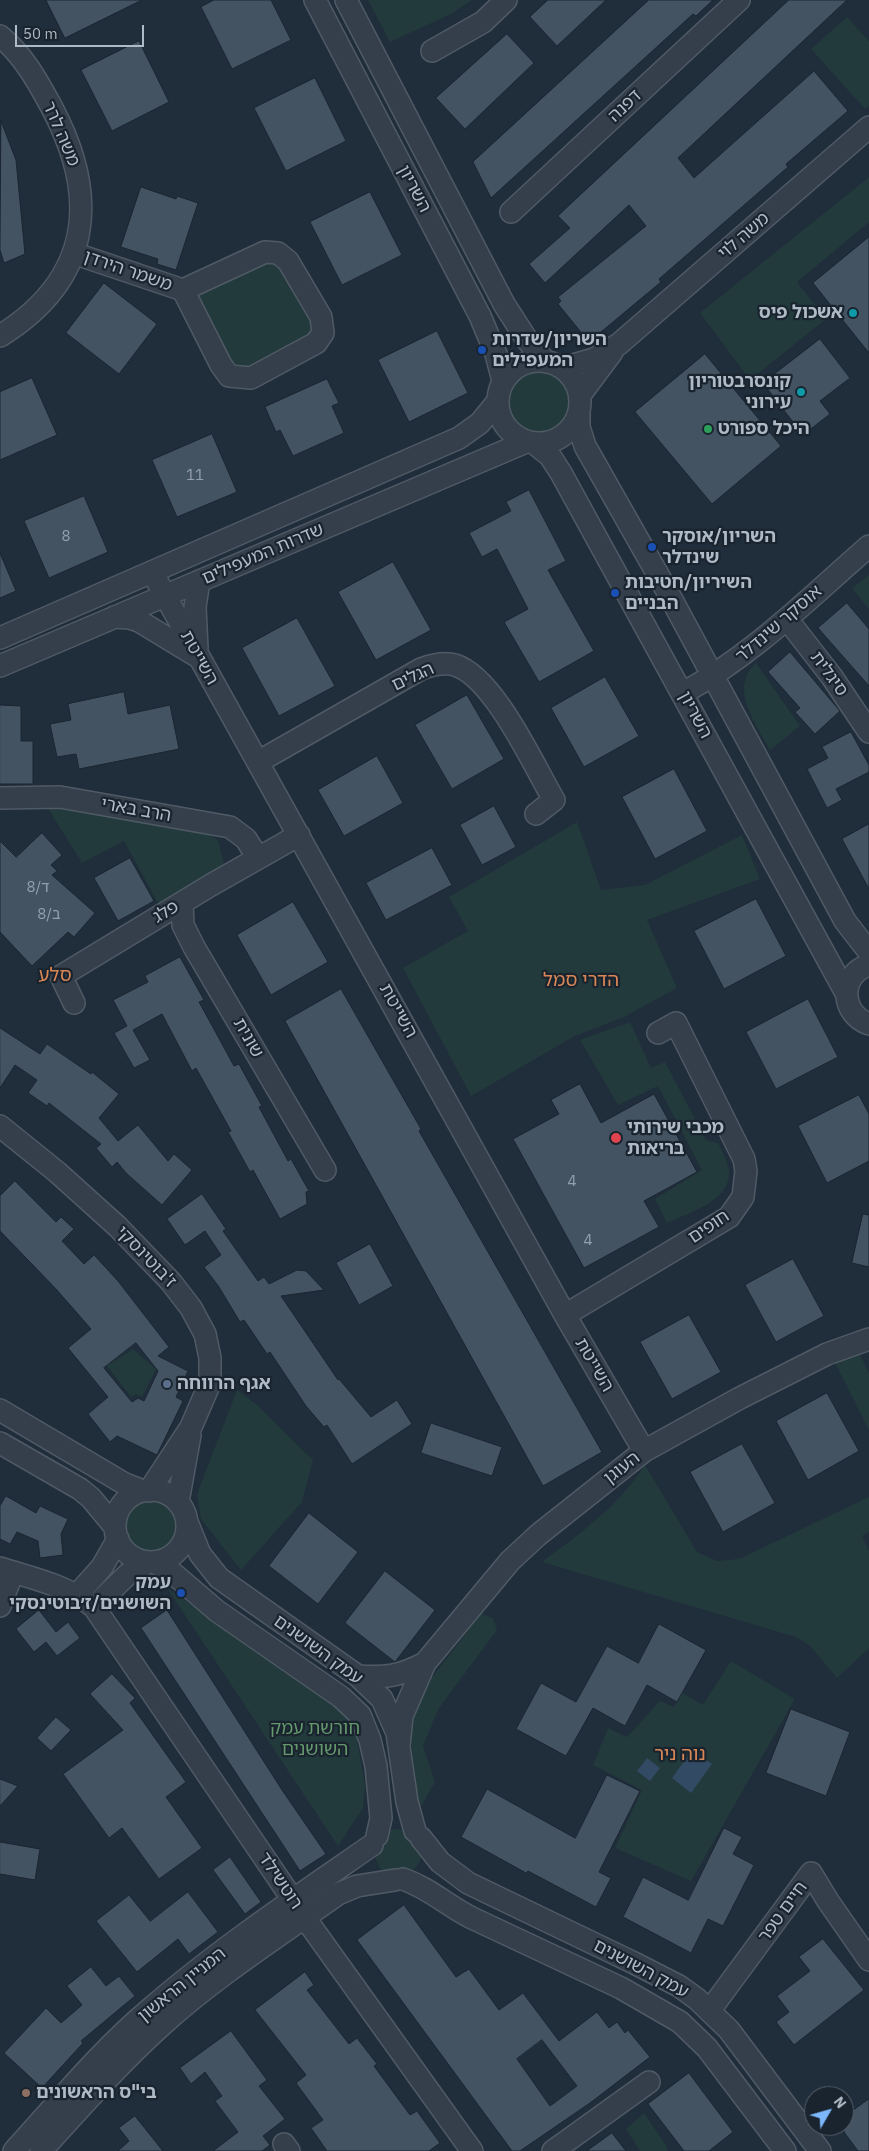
<!DOCTYPE html>
<html>
<head>
<meta charset="utf-8">
<style>
  body { margin:0 }
  #map { position:relative; width:869px; height:2151px; overflow:hidden; background:#202d3b; font-family:"IBM Plex Sans",sans-serif }
  canvas { display:block }
  .north { position:absolute; left:804px; top:2086px; width:50px; height:50px; box-sizing:border-box; background:#19242f; border:1px solid #55606c; border-radius:50%; rotate:52deg; font-size:14px; font-weight:700; line-height:20px; text-align:center; color:#afbac7 }
  .north::after { content:''; display:block; margin:auto; width:18px; height:22px; background:#7db8fd; clip-path:polygon(50% 0,100% 100%,50% 72%,0 100%) }
  .scale { position:absolute; left:15px; top:25px; width:129px; height:22px; box-sizing:border-box; border:2px solid #afbac7; border-top:0; padding-left:6px; font-size:15px; line-height:18px; white-space:nowrap; color:#afbac7; -webkit-text-stroke:4px #19242f; paint-order:stroke }
</style>
</head>
<body>
<div id="map">
<canvas width="869" height="2151"></canvas>
<div class="north">N</div>
<div class="scale">50 m</div>
</div>
<script>
const g = document.querySelector('canvas').getContext('2d');
g.lineJoin = 'round';
function fill(path, color) { g.fillStyle = color; g.fill(path, 'evenodd'); }
function stroke(path, color, width, dash) { g.strokeStyle = color; g.lineWidth = width; g.lineCap = dash ? 'butt' : 'round'; g.setLineDash(dash || []); g.stroke(path); }
function write(font, color, halo, rows, align = 'center') {
  g.font = font + ' "IBM Plex Sans","Noto Sans Hebrew",sans-serif'; g.lineWidth = 4.5; g.setLineDash([]); g.textBaseline = 'middle'; g.strokeStyle = halo; g.fillStyle = color; for (const [text, x, y, turn = 0] of rows) {
    g.save(); g.translate(x, y); g.rotate((+turn || 0) * Math.PI / 180); g.textAlign = isNaN(turn) ? turn : align; if (halo) g.strokeText(text, 0, 0); g.fillText(text, 0, 0); g.restore();
  }
}
const green = new Path2D(`
  M368 0H472L451 14 390 42Z
  M847 17 869 41V106L865 109 811 49Z
  M869 177V222L797 282 826 319 750 380 700 313Z
  M267 262H275L280 267 311 321 313 330 309 336 249 369 235 367 192 292Z
  M505 402a34 34 0 1 1 68 0a34 34 0 1 1-68 0Z
  M869 575V609L852 588Z
  M756 663 800 726 770 750C756 724 728 688 756 663Z
  M46 805 197 827 218 840 225 868 159 905 124 841 82 863Z
  M577 822 601 890 645 885 742 835 760 879 647 920 677 988 624 1017 575 1036 471 1096 403 968 468 931 449 897Z
  M630 1022 651 1068 665 1062 706 1140 718 1143C722 1151 729 1163 729 1172 731 1201 688 1213 667 1223L655 1199 702 1170 658 1086 618 1105 580 1040Z
  M133 1349 156 1369 142 1397 136 1394 131 1397 107 1366Z
  M858 1351 869 1373V1430L834 1361Z
  M237 1390 256 1404 313 1460 302 1502 241 1570 201 1519 197 1494Z
  M645 1465 697 1552 717 1561 739 1559 869 1497V1532L862 1536 869 1551V1648L837 1678 810 1646 796 1637 542 1562C580 1534 619 1505 645 1465Z
  M123 1526a28 28 0 1 1 56 0a28 28 0 1 1-56 0Z
  M167 1588 345 1713 356 1734 365 1785 363 1808 338 1846Z
  M481 1614 493 1618 497 1630 439 1708 423 1746 435 1782 419 1810 410 1732V1706Z
  M731 1661 795 1699 691 1881 615 1848 642 1790 593 1765 608 1728 627 1737 660 1701 674 1707 682 1693 703 1705Z
  M393 1829 405 1830 422 1856C416 1875 404 1873 387 1874L380 1869 374 1854 385 1833Z
  M644 2113 667 2147V2151H640L626 2129Z`);
const water = new Path2D(`
  M692 1750 712 1764 691 1793 672 1778Z
  M647 1758 660 1768 650 1781 637 1771Z`);
const building = new Path2D(`
  M46 0H142L65 38Z
  M214 0H271L291 40 232 69 201 7Z
  M548 0H606L557 46 530 17Z
  M649 0H713L696 16 693 14 491 198 473 162Z
  M789 0H847L678 158 694 178 814 71 848 111 786 164 788 167 659 279 661 282 589 342 558 304 561 301 558 297 646 226 629 205 545 283 529 264 570 228 558 216Z
  M507 34 534 63 465 129 436 98Z
  M139 41 169 102 112 131 81 70Z
  M315 78 346 141 286 171 254 108Z
  M1 121 16 160 25 254 4 263 0 250Z
  M141 187 176 199 177 196 198 203 176 270 157 264 158 259 121 247Z
  M370 192 402 255 342 285 310 222Z
  M869 237V353L813 283Z
  M104 283 157 324 119 374 66 333Z
  M437 331 468 393 409 422 378 360Z
  M820 339 850 378 820 401 830 414 803 435 763 383Z
  M705 354 781 446 712 504 635 412Z
  M32 378 57 435 0 460V392Z
  M327 379 339 403 332 406 344 433 293 456 280 430 276 432 265 407Z
  M212 434 237 492 177 517 152 460Z
  M529 490 566 561 548 570 594 651 539 682 504 622 528 609 497 549 482 557 469 533 511 511 506 502Z
  M84 496 108 552 49 578 24 521Z
  M0 553 16 591 0 598Z
  M393 562 431 630 376 660 338 592Z
  M847 603 869 629V686L818 628Z
  M297 618 335 686 279 716 242 648Z
  M790 652 840 711 815 734 795 712 800 708 768 672Z
  M605 677 639 736 584 767 551 708Z
  M124 692 128 714 170 705 179 749 79 769 76 754 57 757 50 724 71 720 68 704Z
  M467 695 504 759 452 789 415 725Z
  M0 705 21 706V741H33V784H0Z
  M851 732 869 765V772L836 789 842 800 827 808 807 769 828 758 822 747Z
  M377 756 403 803 344 836 318 790Z
  M674 769 707 831 655 859 622 797Z
  M494 806 516 847 482 865 460 825Z
  M869 824V889L842 839Z
  M42 833 62 855 51 865 57 871 52 875 95 913 74 937 68 932 32 966 0 932V841L16 857Z
  M432 848 452 885 386 920 366 883Z
  M130 858 154 901 118 921 94 878Z
  M756 899 786 956 724 989 694 931Z
  M293 902 328 962 271 995 237 935Z
  M180 957 204 1000 199 1002 215 1031 234 1066 239 1064 262 1106 259 1107 288 1161 291 1159 309 1191 306 1192 307 1204 280 1219 253 1170 250 1172 228 1132 231 1131 196 1068 192 1071 162 1014 133 1030 150 1060 134 1068 114 1033 127 1026 113 1000 148 982 145 976Z
  M341 989 421 1129 419 1131 602 1452 543 1486 285 1021Z
  M808 999 838 1057 776 1089 746 1032Z
  M0 1028 40 1054 47 1044 91 1074 92 1072 119 1094 99 1118 118 1141 138 1125 168 1161 174 1154 192 1170 162 1205 126 1173 117 1162 112 1167 96 1148 101 1144 49 1103 47 1106 28 1093 37 1080 15 1065 0 1088Z
  M580 1084 601 1123 654 1094 697 1172 644 1201 659 1227 584 1268 513 1139 559 1114 551 1100Z
  M859 1095 869 1114V1161L827 1183 798 1126Z
  M15 1181 56 1222 61 1217 74 1229 62 1241 84 1264 94 1255 118 1281 169 1347 158 1356 188 1371 176 1397 183 1401 157 1455 117 1436 110 1442 88 1414 108 1397 68 1348 91 1329 56 1289 0 1231V1196ZM136 1343 158 1371 144 1401 138 1398 132 1402 104 1368Z
  M202 1194 226 1229 223 1231 258 1281 264 1277 269 1284 297 1270 306 1271 324 1290 281 1296 338 1380 339 1379 371 1417 397 1400 412 1424 352 1464 327 1425 324 1427 306 1406 270 1352 267 1354 244 1320 240 1322 219 1287 204 1267 221 1255 205 1231 185 1245 167 1219Z
  M863 1214 869 1215V1267L852 1263Z
  M370 1244 393 1286 359 1305 336 1263Z
  M793 1259 824 1316 776 1342 745 1285Z
  M689 1315 721 1372 672 1399 640 1342Z
  M827 1393 859 1451 808 1480 776 1421Z
  M431 1423 502 1447 492 1476 421 1453Z
  M742 1444 775 1503 723 1532 690 1472Z
  M6 1496 36 1513 40 1506 68 1519 61 1534 63 1555 40 1558 38 1541 17 1532 10 1544 0 1539V1506Z
  M309 1513 358 1552 318 1604 269 1566Z
  M385 1571 435 1610 395 1662 345 1623Z
  M39 1610 56 1632 68 1622 80 1638 57 1656 46 1642 34 1652 16 1629Z
  M167 1610 282 1790 326 1854 300 1871 141 1628Z
  M659 1624 706 1650 677 1702 647 1685 625 1726 593 1708 566 1756 516 1729 541 1683 576 1702 607 1646 638 1663Z
  M112 1674 135 1698 130 1703 186 1782 166 1797 202 1848 159 1879 122 1828 109 1838 63 1774 123 1730 90 1694Z
  M791 1709 850 1732 826 1796 766 1773Z
  M56 1717 71 1730 51 1751 37 1738Z
  M607 1775 640 1791 599 1872 611 1878 596 1907 528 1871 526 1873 461 1837 487 1789 575 1838Z
  M0 1779 18 1786 0 1806Z
  M724 1828 742 1837 733 1854 754 1865 723 1926 708 1919 691 1953 623 1917 643 1877 688 1900Z
  M0 1842 40 1849 35 1880 0 1874Z
  M230 1857 261 1902 245 1914 213 1870Z
  M188 1892 218 1932 189 1954 178 1939 137 1972 96 1921 129 1895 150 1921Z
  M404 1905 456 1977 469 1969 499 2010 523 1993 559 2041 597 2012 609 2028 617 2022 625 2033 628 2030 650 2057 590 2103 520 2151H512L357 1940ZM542 2040 577 2086 550 2106 517 2059Z
  M823 1939 864 1990 794 2045 776 2022 789 2012 777 1996 810 1971 799 1957Z
  M91 1967 106 1986 119 1976 135 1996 81 2041 83 2043 42 2088 4 2053 46 2008 61 2023 82 2005 67 1986Z
  M305 1972 314 1985 307 1990 349 2044 357 2038 377 2064 374 2066 410 2115 417 2111 440 2143 429 2151H327L311 2128 323 2120 296 2083 306 2075 255 2010Z
  M231 2031 267 2080 259 2086 285 2119 263 2136 270 2145 262 2151H213L238 2132 215 2101 222 2096 205 2072 191 2084 180 2068Z
  M689 2073 733 2132 709 2151H684L648 2104Z
  M869 2099V2151H858L844 2132V2117Z
  M135 2116 163 2151H118L129 2141 119 2128Z
  M612 2133 626 2151H587Z`);
const minor = new Path2D(`
  M315 0 480 316 496 354 503 381
  M346 0 504 304 527 340 546 362
  M0 36C23 55 37 80 51 106 100 197 92 279 0 336
  M432 51 483 22 506 0
  M511 212 739 0
  M73 253 183 290 265 252 278 253 288 261 321 317 323 333 316 343 251 378 229 376 221 365 183 290
  M498 402a41 41 0 1 1 82 0a41 41 0 1 1-82 0Z
  M562 368 594 359 619 344 869 127
  M580 395 612 352
  M579 415V427L585 446 666 589 845 921 869 952
  M535 444 550 456 561 473 846 993
  M152 572 565 1315 644 1451
  M114 617 130 618 139 621 195 655
  M787 619 832 677 869 732
  M0 638 459 438 480 423 497 402
  M197 648 195 607 199 581
  M0 666 526 442
  M683 693C753 655 809 598 869 546
  M258 762 421 669C432 665 444 662 455 665 494 677 534 766 554 800L536 814
  M0 798 60 797 230 827 246 839 258 858
  M182 903 183 925 194 947 325 1170
  M869 965C839 974 840 1014 869 1024
  M74 1003 61 976 211 885 299 835
  M0 1126 57 1172 118 1227 171 1282 191 1308 205 1334 210 1358V1383L191 1427 149 1491
  M565 1315 729 1217 743 1197 746 1171 744 1159 676 1023 658 1033
  M0 1410 125 1484 143 1491
  M0 1443 80 1489 91 1498 115 1527
  M115 1526a36 36 0 1 1 72 0a36 36 0 1 1-72 0Z
  M178 1502 190 1435
  M187 1522 200 1554 219 1578 358 1676 382 1699 397 1733 407 1802 415 1831
  M154 1562 168 1569 217 1611 341 1697 360 1715 370 1740 376 1766 381 1818 377 1836
  M0 1568C34 1579 66 1585 94 1607L310 1925 472 2151
  M77 1595 102 1567 118 1539
  M0 1606 13 1572
  M94 1607 128 1574 149 1562
  M358 1676C386 1678 400 1676 425 1663
  M399 1746 402 1716 425 1663 510 1561 538 1535 644 1451 740 1398 827 1354 869 1339
  M421 1838 440 1862 468 1883 634 1963 679 1986 697 1999 729 2030 820 2151
  M403 1879C429 1888 448 1906 472 1918L621 1988 680 2022 707 2048 785 2151
  M710 2010 811 1873 828 1901 869 1960
  M284 2144 289 2151
  M14 2151C58 2103 100 2051 150 2009 219 1949 297 1897 372 1845
  M41 2151C80 2108 119 2064 162 2025 215 1977 279 1936 338 1894L357 1886 395 1880
  M553 2151 649 2082`);
const markers = [
  [853,313,5,"#0f9aa8"],
  [482,350,5,"#1a4fb4"],
  [801,392,5,"#0f9aa8"],
  [708,429,5,"#2e9e5b"],
  [652,547,5,"#1a4fb4"],
  [615,593,5,"#1a4fb4"],
  [616,1138,6,"#e0444e"],
  [167,1384,5,"#5c6f8a"],
  [181,1593,5,"#1a4fb4"],
  [26,2093,5,"#8d6e63"]
];
const numberNames = [
  ["11",195,476],
  ["8",66,537],
  ["8/ד",38,888],
  ["8/ב",49,915],
  ["4",572,1182],
  ["4",588,1241]
];
const streetNames = [
  ["דפנה",625,106,-43],
  ["משה לרר",61,134,67],
  ["השריון",414,189,62],
  ["משה לוי",744,236,-41],
  ["משמר הירדן",128,271,19],
  ["שדרות המעפילים",263,554,-23],
  ["אוסקר שינדלר",779,624,-41],
  ["השייטת",199,658,61],
  ["סיגלית",829,674,54],
  ["הגלים",413,677,-25],
  ["השריון",695,715,62],
  ["הרב בארי",136,810,10],
  ["פלג",166,912,-31],
  ["השייטת",398,1011,61],
  ["שונית",248,1038,60],
  ["חופים",709,1227,-34],
  ["ז'בוטינסקי",146,1257,46],
  ["השייטת",594,1365,60],
  ["העוגן",622,1468,-38],
  ["עמק השושנים",318,1650,36],
  ["רוטשילד",280,1881,56],
  ["חיים טפר",783,1912,-54],
  ["עמק השושנים",641,1969,28],
  ["המניין הראשון",182,1985,-39]
];
const poiNames = [
  ["אשכול פיס",843,313,"right"],
  ["השריון/שדרות",492,340],
  ["המעפילים",492,361],
  ["קונסרבטוריון",791,382,"right"],
  ["עירוני",791,403,"right"],
  ["היכל ספורט",718,429],
  ["השריון/אוסקר",662,537],
  ["שינדלר",662,558],
  ["השיריון/חטיבות",625,583],
  ["הבניים",625,604],
  ["מכבי שירותי",627,1128],
  ["בריאות",627,1149],
  ["אגף הרווחה",177,1384],
  ["עמק",171,1583,"right"],
  ["השושנים/ז׳בוטינסקי",171,1604,"right"],
  ["בי\"ס הראשונים",36,2093]
];
const parkNames = [
  ["חורשת עמק",315,1729],
  ["השושנים",315,1750]
];
const neighbourhoodNames = [
  ["סלע",55,976],
  ["הדרי סמל",581,981],
  ["נוה ניר",680,1755]
];
fill(green, '#223a3c');
fill(water, '#324a63');
fill(building, '#445362');
stroke(building, '#1b2631', 1);
stroke(minor, '#4f5a65', 24);
stroke(minor, '#343f4b', 21);
for (const [x, y, r, color] of markers) { const dot = new Path2D(); dot.arc(x, y, r, 0, 2 * Math.PI); g.fillStyle = color; g.fill(dot); stroke(dot, '#19242f', 2); }
write('15px', '#94a0ae', null, numberNames);
write('18px', '#afbac7', '#19242f', streetNames);
write('bold 18px', '#afbac7', '#19242f', poiNames, 'left');
write('18px', '#65996d', '#19242f', parkNames);
write('19px', '#d98757', '#19242f', neighbourhoodNames);
</script>
</body>
</html>
